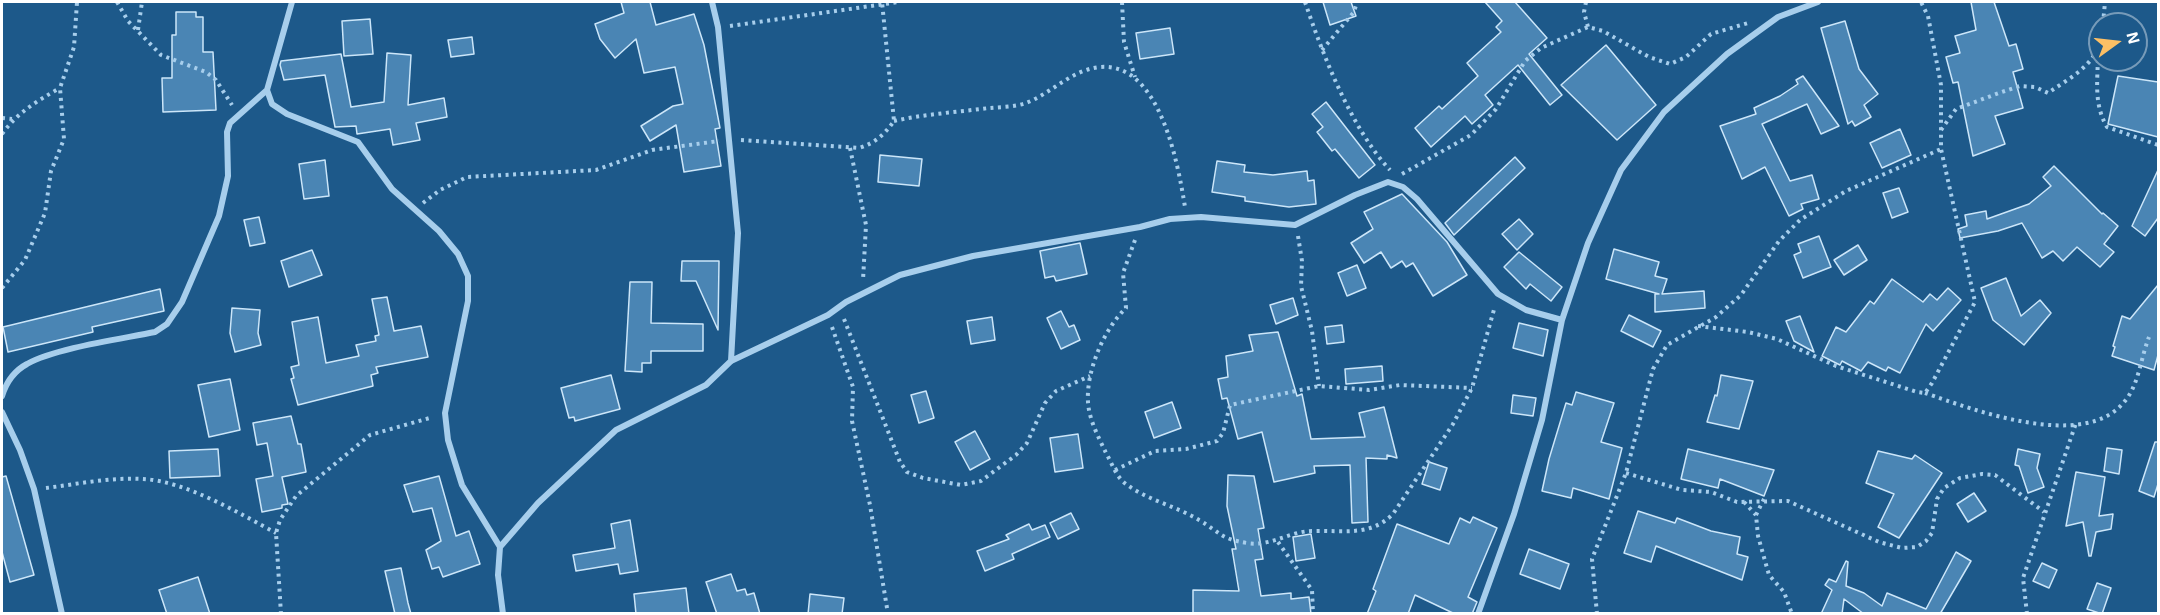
<!DOCTYPE html>
<html>
<head>
<meta charset="utf-8">
<style>
  body { margin:0 }
  #map { position:relative; width:2160px; height:615px; overflow:hidden; background:#1d598a; font-family:"Exo 2",sans-serif }
  canvas { display:block }
  .frame { position:absolute; inset:0; border:3px solid #fff; pointer-events:none }
  .north { position:absolute; left:2088px; top:12px; width:60px; height:60px; box-sizing:border-box; background:#1d598a; border:2px solid #779bb9; border-radius:50%; rotate:75deg; font-size:16px; font-weight:700; line-height:24px; text-align:center; color:#fff }
  .north::after { content:''; display:block; margin:auto; width:21px; height:27px; background:#fcbf65; clip-path:polygon(50% 0,100% 100%,50% 72%,0 100%) }
</style>
</head>
<body>
<div id="map">
<canvas width="2160" height="615"></canvas>
<div class="frame"></div>
<div class="north">N</div>
</div>
<script>
const g = document.querySelector('canvas').getContext('2d');
g.lineJoin = 'round';
function fill(path, color) { g.fillStyle = color; g.fill(path, 'evenodd'); }
function stroke(path, color, width, dash) { g.strokeStyle = color; g.lineWidth = width; g.lineCap = dash ? 'butt' : 'round'; g.setLineDash(dash || []); g.stroke(path); }
const building = new Path2D(`
  M621 2H650L656 25 694 14 704 45 720 128 715 129 721 166 684 172 676 125 650 141 641 126 673 106 683 104 675 67 644 73 636 39 615 58 600 39 595 24 624 13Z
  M1323 2H1351L1356 16 1330 25Z
  M1485 2H1515L1547 38 1529 54 1562 95 1550 105 1518 65 1485 95 1493 105 1472 124 1465 116 1431 147 1415 128 1439 106 1442 109 1478 76 1467 63 1501 32 1496 27 1502 21Z
  M1971 2H1994L2009 46 2016 44 2023 69 2013 72 2023 108 1995 116 2005 144 1973 156 1958 82 1953 83 1946 57 1960 53 1955 36 1976 30Z
  M176 12H196V17H203V52H213L216 110 163 112 162 78H172V35H176Z
  M370 19 373 54 344 56 342 21Z
  M1845 21 1859 69 1878 94 1864 105 1871 117 1855 126 1852 121 1848 124 1821 28Z
  M1170 28 1174 54 1140 59 1136 33Z
  M472 37 474 54 451 57 448 40Z
  M1606 45 1656 105 1617 140 1561 85Z
  M387 53 411 55 408 105 444 98 447 117 416 123 420 140 393 145 390 129 357 134 356 126 335 127 325 75 284 80 280 65 281 61 341 54 351 107 384 102Z
  M1803 76 1839 126 1821 134 1807 104 1762 124 1790 181 1812 175 1819 199 1801 204 1803 209 1789 216 1765 167 1742 179 1720 126 1756 114 1754 108 1780 96 1798 84 1796 80Z
  M2118 76 2158 82V137L2108 124Z
  M1326 102 1375 165 1359 178 1335 149 1332 151 1317 132 1323 127 1312 114Z
  M1900 129 1911 155 1882 168 1870 143Z
  M880 155 922 159 919 186 878 182Z
  M1515 157 1525 168 1454 235 1445 223Z
  M325 160 329 196 304 199 299 164Z
  M1217 161 1245 165 1244 172 1273 175 1307 171 1308 181 1314 180 1316 204 1289 207 1245 201V197L1212 192Z
  M2054 166 2102 214 2103 213 2118 226 2104 244 2114 252 2100 267 2077 247 2063 261 2053 251 2042 258 2022 223 1998 231 1960 238 1958 229 1967 226 1965 215 1986 211 1987 219 2029 204 2051 186 2043 177Z
  M2158 170V218L2145 236 2132 226Z
  M1899 188 1908 212 1892 218 1883 193Z
  M1402 194 1447 242 1467 275 1433 296 1413 263 1406 267 1402 261 1391 268 1381 252 1364 263 1351 243 1373 229 1364 212Z
  M259 217 265 243 250 246 244 220Z
  M1519 219 1533 234 1517 250 1502 234Z
  M1819 236 1831 267 1803 278 1794 255 1801 252 1798 244Z
  M1080 243 1087 274 1056 281 1054 276 1045 278 1040 251Z
  M1858 245 1867 260 1844 275 1834 260Z
  M1614 249 1659 262 1655 276 1667 279 1662 294 1704 291 1705 308 1655 312V294H1659L1606 279Z
  M312 250 322 275 289 287 281 261Z
  M1519 252 1562 287 1551 301 1530 284 1526 289 1504 267Z
  M682 261H719L718 330 696 281H681Z
  M1357 265 1366 288 1347 296 1338 273Z
  M2006 278 2021 316 2040 300 2051 313 2024 345 1993 320 1981 288Z
  M1892 279 1923 302 1930 294 1937 300 1948 288 1961 300 1933 331 1926 324 1900 373 1888 367 1886 371 1868 362 1861 371 1842 361 1840 365 1822 356 1836 327 1846 332 1870 301 1874 304Z
  M630 282H652L651 323 703 324V351H651V363H642V372L625 371Z
  M2158 285V355L2154 370 2112 356 2115 347 2113 346 2122 316 2130 319Z
  M160 289 164 311 92 327 93 332 8 352 3 327Z
  M387 297 394 331 421 326 428 357 376 367 378 373 371 375 373 386 298 405 291 379 294 378 291 367 299 365 292 322 318 317 326 363 359 356 356 345 376 341 375 336 379 335 372 299Z
  M1293 298 1298 315 1276 324 1270 305Z
  M232 308 260 310 258 333 261 345 235 352 230 333Z
  M1061 311 1069 327 1074 325 1080 340 1061 349 1047 318Z
  M1629 315 1661 331 1653 347 1621 331Z
  M1800 316 1814 352 1794 341 1786 321Z
  M992 317 995 340 971 344 967 321Z
  M1519 323 1548 330 1543 356 1513 348Z
  M1342 325 1344 342 1327 344 1325 327Z
  M1278 332 1297 396 1302 394 1311 439 1365 437 1359 413 1384 407 1397 458 1387 455V459L1366 458 1368 522 1352 523 1350 465 1314 466 1315 473 1274 482 1262 432 1238 439 1227 398 1222 399 1218 379 1228 377 1226 356 1253 351 1249 335Z
  M1382 366 1383 381 1346 384 1345 369Z
  M611 375 620 409 575 421 574 417 569 418 561 388Z
  M1721 375 1753 381 1739 429 1707 422 1715 395 1717 396Z
  M230 379 240 430 209 437 198 385Z
  M926 391 934 418 919 423 911 395Z
  M1576 392 1614 403 1601 442 1622 448 1609 499 1573 488 1571 498 1542 491 1549 459 1566 403 1572 405Z
  M1513 395 1536 398 1533 416 1511 413Z
  M1172 402 1181 428 1154 438 1145 412Z
  M291 416 298 444H301L306 472 282 477 288 504 282 505V508L262 512 256 479 273 476 267 443 257 445 253 423Z
  M975 431 990 459 970 470 955 442Z
  M1078 434 1083 468 1055 472 1050 438Z
  M2155 442H2158V484L2154 497 2139 491Z
  M2107 448 2122 450 2119 474 2104 471Z
  M218 449 220 476 170 478 169 451Z
  M1688 449 1774 470 1764 496 1720 479 1718 488 1681 479Z
  M2018 449 2040 454 2037 468 2044 487 2028 493 2019 466 2015 465Z
  M1878 451 1912 459 1915 455 1942 473 1899 538 1878 527 1894 494 1866 483Z
  M1429 462 1447 468 1440 490 1422 484Z
  M2076 472 2105 477 2099 516 2113 514 2111 529 2096 532 2091 556H2089L2083 522 2066 526Z
  M1228 475 1254 476 1264 528 1258 529 1263 559 1255 560 1261 596 1291 593V599L1309 597 1311 614H1193V590L1239 591 1232 549H1236L1227 506Z
  M6 476 34 575 10 582 2 552V477Z
  M439 476 456 536 469 531 480 564 443 577 439 567 432 569 426 550 441 541 432 508 413 512 404 485Z
  M1974 493 1986 511 1968 522 1957 504Z
  M1638 511 1675 523 1677 518 1711 531 1740 537 1737 554 1748 557 1742 580 1656 546 1651 562 1624 553Z
  M1071 513 1079 529 1058 539 1050 523Z
  M1473 517 1497 528 1468 597 1477 602 1472 614H1455L1415 595 1408 614H1367L1376 591 1373 589 1397 524 1449 544 1460 518 1470 523Z
  M630 520 638 571 620 574 618 564 576 571 573 555 615 548 611 524Z
  M1029 524 1032 530 1045 525 1050 537 1012 554 1014 559 985 571 977 551 1009 539 1006 535Z
  M1311 534 1315 558 1296 561 1293 537Z
  M1529 549 1569 564 1560 589 1520 574Z
  M1956 552 1971 561 1940 614H1864L1844 599 1842 614H1821L1832 590 1825 585 1829 579 1836 582 1846 561 1848 562 1846 586 1864 593 1882 606 1887 593 1926 609Z
  M2042 563 2057 570 2049 588 2033 581Z
  M401 568 408 603 411 614H395L385 571Z
  M731 574 737 591 745 589 747 595 754 593 760 614H717L706 582Z
  M198 577 210 614H167L159 590Z
  M2097 583 2111 588 2102 614 2087 609Z
  M686 588 689 614H636L634 594Z
  M810 594 844 598 842 614H808Z`);
const path = new Path2D(`
  M117 2 128 21 161 55 206 72 216 80 232 105
  M1122 2 1124 42 1135 77
  M1305 2C1323 55 1351 128 1390 170
  M1586 2 1584 12 1588 27
  M2103 24 2105 2
  M730 26 899 2
  M138 30 142 2
  M1322 50 1354 12 1357 2
  M2098 52C2098 79 2093 103 2107 127L2158 145
  M2 118 12 119
  M894 121C925 114 958 112 989 108 1001 107 1015 107 1026 103 1052 93 1071 70 1100 67 1160 62 1178 164 1185 207
  M1941 130 1956 109 1999 93 2020 86 2035 87 2048 93C2068 79 2096 65 2100 40
  M2 134C18 112 37 101 60 88
  M741 140 859 148C875 143 884 135 894 121L882 2
  M850 148 866 225 863 280
  M1402 174 1471 135 1496 109 1525 61 1541 48 1588 27 1603 31 1649 57 1670 64 1686 57 1711 34 1748 23
  M423 203 440 190 467 177 596 170 652 150 719 141
  M1298 236 1302 261 1301 286 1312 331 1319 386
  M1135 240 1123 273 1126 308C1104 329 1086 371 1088 402 1089 420 1099 438 1106 453 1112 463 1116 477 1126 484 1147 500 1176 506 1199 520 1220 532 1220 539 1247 543 1271 547 1289 531 1313 531 1343 530 1370 537 1393 514L1453 424 1472 388 1495 306
  M2 288 25 260 45 213 51 171 64 139 60 88 74 47 77 2
  M844 319 900 462 907 472 923 478 961 485 981 481 1016 455 1027 443 1045 403 1056 391 1090 376
  M1698 326 1748 332 1777 339 1836 366 1917 392 1925 393 1932 383 1975 302 1941 149V85L1928 16 1921 2
  M832 327 853 387 852 421 870 505 888 614
  M1925 393C1974 410 2085 452 2125 401 2139 384 2141 357 2149 337
  M1115 470 1155 451 1186 449 1217 441 1223 433 1230 405 1319 386 1369 390 1400 385 1472 388
  M1626 473 1682 490 1711 492 1737 502 1788 501 1879 542 1902 548 1917 547 1926 541 1932 533 1937 499 1944 488 1960 478 1982 474 1995 475 2044 512
  M46 488C78 484 111 477 143 479 185 481 239 513 276 533
  M1764 499 1756 515 1758 536 1769 575 1784 592 1792 614
  M1744 502 1756 515
  M1278 542 1312 590 1313 614
  M281 614 276 533 280 520 296 496 370 435 433 417
  M1597 614 1592 559 1626 473 1653 369 1667 345 1716 317 1741 295 1779 241 1800 220 1846 191 1941 149
  M2027 614 2023 578 2076 423`);
const minor = new Path2D(`
  M292 2 267 90 272 104 287 114 358 142 392 189 439 231 458 254 468 276V301L445 413 448 440 462 485 500 547
  M712 2 718 27 738 233 731 361
  M2 396C6 383 14 371 27 364 55 348 121 339 155 332L167 324 182 302 219 216 228 176 227 132 230 123 267 90
  M2 412 20 450 34 489 62 614
  M503 614 498 575 500 547 538 503 616 430 706 385 731 361 828 315 846 302 900 275 973 256 1140 227 1170 219 1201 217 1295 225 1355 195 1388 182 1403 187 1417 199 1498 294 1526 310 1562 320
  M1478 614 1514 514 1542 420 1562 320 1588 243 1621 170 1664 112 1727 54 1778 17 1818 2`);
fill(building, '#4a85b4');
stroke(building, '#cce6f9', 1.5);
stroke(path, '#a7ceec', 4, [3, 4.5]);
stroke(minor, '#a7ceec', 6);
</script>
</body>
</html>
